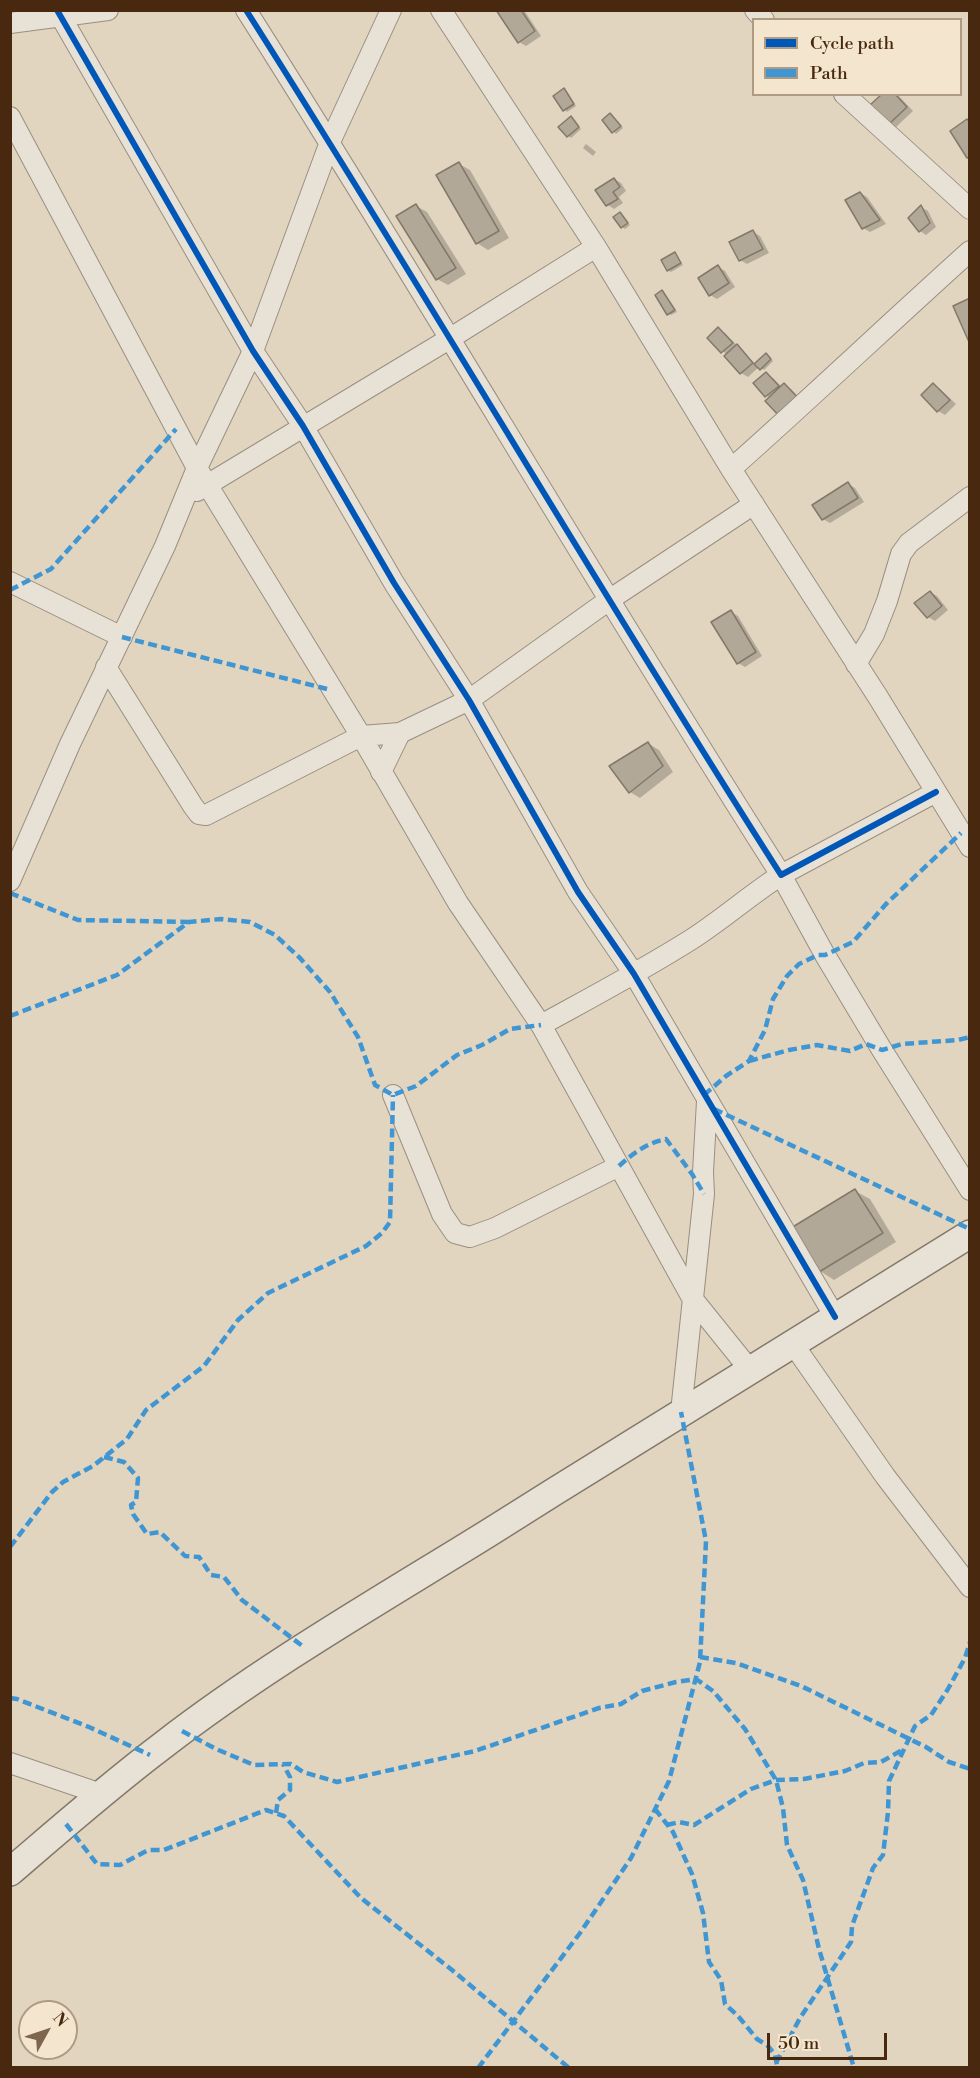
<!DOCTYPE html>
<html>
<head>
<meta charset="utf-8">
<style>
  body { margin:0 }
  #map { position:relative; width:980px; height:2078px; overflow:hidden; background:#e1d5c0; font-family:"Libre Bodoni",serif }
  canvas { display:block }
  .frame { position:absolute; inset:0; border:12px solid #482910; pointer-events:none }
  .legend { position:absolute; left:752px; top:18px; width:210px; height:78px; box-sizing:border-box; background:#f4e6ce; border:2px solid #af9a82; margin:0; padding:8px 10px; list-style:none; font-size:18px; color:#482910 }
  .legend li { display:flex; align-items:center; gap:12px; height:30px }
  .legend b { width:30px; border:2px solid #af9a82 }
  .north { position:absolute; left:18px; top:2000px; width:60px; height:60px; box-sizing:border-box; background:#f4e6ce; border:2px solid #af9a82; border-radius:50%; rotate:50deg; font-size:16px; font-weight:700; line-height:24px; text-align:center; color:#482910 }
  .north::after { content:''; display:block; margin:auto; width:21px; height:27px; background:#7e654e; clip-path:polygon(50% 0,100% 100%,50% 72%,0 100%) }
  .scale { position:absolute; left:767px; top:2033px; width:120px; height:27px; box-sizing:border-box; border:3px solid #482910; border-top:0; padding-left:8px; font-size:18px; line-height:21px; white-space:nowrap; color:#482910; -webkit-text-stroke:4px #f4e6ce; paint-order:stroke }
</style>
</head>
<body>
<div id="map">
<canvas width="980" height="2078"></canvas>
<div class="frame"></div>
<ul class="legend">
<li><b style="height:8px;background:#0057b8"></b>Cycle path</li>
<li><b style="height:8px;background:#4096d3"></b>Path</li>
</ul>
<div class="north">N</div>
<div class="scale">50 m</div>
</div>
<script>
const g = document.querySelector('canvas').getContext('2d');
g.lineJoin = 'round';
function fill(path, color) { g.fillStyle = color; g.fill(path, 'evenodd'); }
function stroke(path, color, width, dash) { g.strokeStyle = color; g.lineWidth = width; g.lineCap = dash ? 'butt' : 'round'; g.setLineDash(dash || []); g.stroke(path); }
const shadow = new Path2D(`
  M498 10H524L541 36 526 46 519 42Z
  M564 90 576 106 567 112 555 96Z
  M885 94H897L913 111 895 128 888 125Z
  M611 115 623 128 616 134 604 121Z
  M571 118 581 129 571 138 568 136Z
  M586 144 596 152 593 156 583 148Z
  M459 164 470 170 509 238 488 250 477 243Z
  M614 179 621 183 626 191 619 197 623 203 614 209 608 205 597 191Z
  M860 193 867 197 886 224 870 232 863 228Z
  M416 206 427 212 466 274 448 285 437 279Z
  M921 207 928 211 936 227 926 235 920 231Z
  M620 214 630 225 625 229 622 227Z
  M753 232 760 236 769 253 747 264 740 260Z
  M675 254 683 265 671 272 668 270Z
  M718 267 725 271 735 287 717 299 710 295Z
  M662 291 677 312 671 315 669 314Z
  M718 329 725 333 756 365 769 357 773 361 764 370 759 367 748 377 741 373 727 355 709 338Z
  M766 374 773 378 782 387 784 385 791 389 805 404 766 396 755 384Z
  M933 385 940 389 956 404 945 415 938 411 923 395Z
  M848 484 855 488 864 502 830 523 823 519 814 505Z
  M930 592 937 596 948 610 935 621 928 617 917 603Z
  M731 612 738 616 762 656 745 667 738 663Z
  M649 744 659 750 673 772 640 798 630 792Z
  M855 1191 870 1199 896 1242 834 1280 820 1271Z`);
const building = new Path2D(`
  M496 10H521L535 31 518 43Z
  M564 88 574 104 563 111 553 96Z
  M882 94H895L907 107 887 126 870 105Z
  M610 113 621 126 612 133 602 120Z
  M571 116 579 127 567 137 558 127Z
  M967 119 970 122V157L967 158 950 131Z
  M459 162 499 231 476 244 436 175Z
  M614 178 620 187 613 192 618 199 606 206 595 190Z
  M860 192 880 220 862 229 845 200Z
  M416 204 456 268 436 280 396 216Z
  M921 205 930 223 919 232 908 218Z
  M620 212 628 223 621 228 613 217Z
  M753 230 763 249 739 261 729 242Z
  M675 252 681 263 667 271 661 260Z
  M718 265 729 283 709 296 698 278Z
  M662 290 675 310 667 315 655 295Z
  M970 298V342H969L953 306Z
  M718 327 733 343 721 353 707 338Z
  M737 344 753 363 740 374 724 356Z
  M766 353 771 359 760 370 754 364Z
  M766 372 779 386 765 397 753 383Z
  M784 383 800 400 781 418 765 401Z
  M933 383 950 400 937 412 921 395Z
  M848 482 858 498 822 520 812 505Z
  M930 591 942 606 927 618 914 603Z
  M731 610 756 652 737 664 711 622Z
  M648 742 663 766 629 793 609 766Z
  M855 1189 883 1233 819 1272 791 1228Z`);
const street = new Path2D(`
  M57 10 253 351 303 426 394 583 469 700 578 892 634 974 835 1317
  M246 10C428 296 598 589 781 875L936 792
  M441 10 596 247 731 469 878 697 970 847
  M755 10 764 20
  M10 23 108 10
  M844 94 970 209
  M10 117 197 468 361 736 458 903 541 1025 692 1298 750 1370
  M731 469C812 397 890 323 970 251
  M197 491 449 339 596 247
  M10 582 122 637
  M856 664 874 634 887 601 901 554 909 543 970 497
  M106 667 193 806 199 814 206 815 361 736 400 733 469 700 609 600 754 504
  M381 772 400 733
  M10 881 70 744 165 546 197 468 253 351 330 142 391 10
  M541 1025C592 997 643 970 692 939 723 919 750 895 781 875L825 955 882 1050 970 1190
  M393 1095 442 1214 455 1233 470 1237 495 1228 619 1166
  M793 1344 885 1476 970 1587
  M681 1412 704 1194 703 1172 707 1101
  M10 1763 101 1794`);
const secondary = new Path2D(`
  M10 1872C60 1829 109 1786 162 1746 264 1667 377 1602 487 1534 647 1433 808 1334 970 1234`);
const quiet = new Path2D(`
  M10 590 51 569 176 429
  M122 637 331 690
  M10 893 78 920 189 922
  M10 1016 117 975 189 922 221 919 250 922 275 935 300 958 330 992 358 1037 375 1085 393 1095 416 1086 457 1055 482 1045 510 1029 541 1025
  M749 1061 789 1050 817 1045 850 1051 866 1044 882 1050 902 1044 958 1040 970 1037
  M704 1095 726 1076 749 1061 765 1030 773 999 787 976 799 964 818 955H825L853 942 886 904 961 833
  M714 1109 970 1229
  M619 1166C633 1153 647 1143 666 1139L692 1174 704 1194
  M104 1457 124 1462 138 1478 136 1502 131 1505 133 1514 147 1534 160 1532 185 1556 199 1557 211 1575 224 1577 242 1600 305 1648
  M10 1547 52 1492 63 1482 93 1466 127 1439 146 1410 204 1366 238 1320 268 1293 366 1246 382 1233 390 1222 393 1095
  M700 1657 736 1663 801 1686 926 1747 949 1762 970 1769
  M10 1698 17 1699 89 1727 150 1755
  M182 1731 216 1749 254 1765 291 1764 303 1772 337 1782 475 1751 599 1708 621 1704 642 1691 676 1682 696 1679 713 1691 745 1729 776 1780 783 1808 787 1845 803 1880 819 1949 854 2068
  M655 1809 673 1832 692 1874 703 1913 709 1962 721 1980 725 2004 738 2016 757 2039 768 2046 775 2055 777 2065
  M276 1813 278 1800 290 1790V1777L283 1764
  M66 1824 97 1864 120 1865 148 1850H164L266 1810 284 1816 361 1898 452 1970 569 2068
  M667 1825 679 1822 694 1825 751 1789 776 1780 804 1779 845 1771 864 1763 881 1762 904 1749
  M776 2063 800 2018 851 1942 852 1926 873 1868 883 1855 888 1812 889 1781 915 1726 931 1715 948 1689 965 1658 970 1642
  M478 2068 580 1933 631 1858 669 1781 700 1662 706 1541 681 1412`);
const cycleway = new Path2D(`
  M57 10 253 351 303 426 394 583 469 700 578 892 634 974 835 1317
  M246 10C428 296 598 589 781 875L936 792`);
fill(shadow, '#0003');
fill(building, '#b2a898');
stroke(building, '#837869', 1.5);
stroke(street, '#9a8f80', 22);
stroke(secondary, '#837869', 30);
stroke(street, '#e7e1d6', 20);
stroke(secondary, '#e7e1d6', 27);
stroke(quiet, '#4096d3', 4.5, [9, 4.5]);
stroke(cycleway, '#0057b8', 6);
</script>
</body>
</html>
